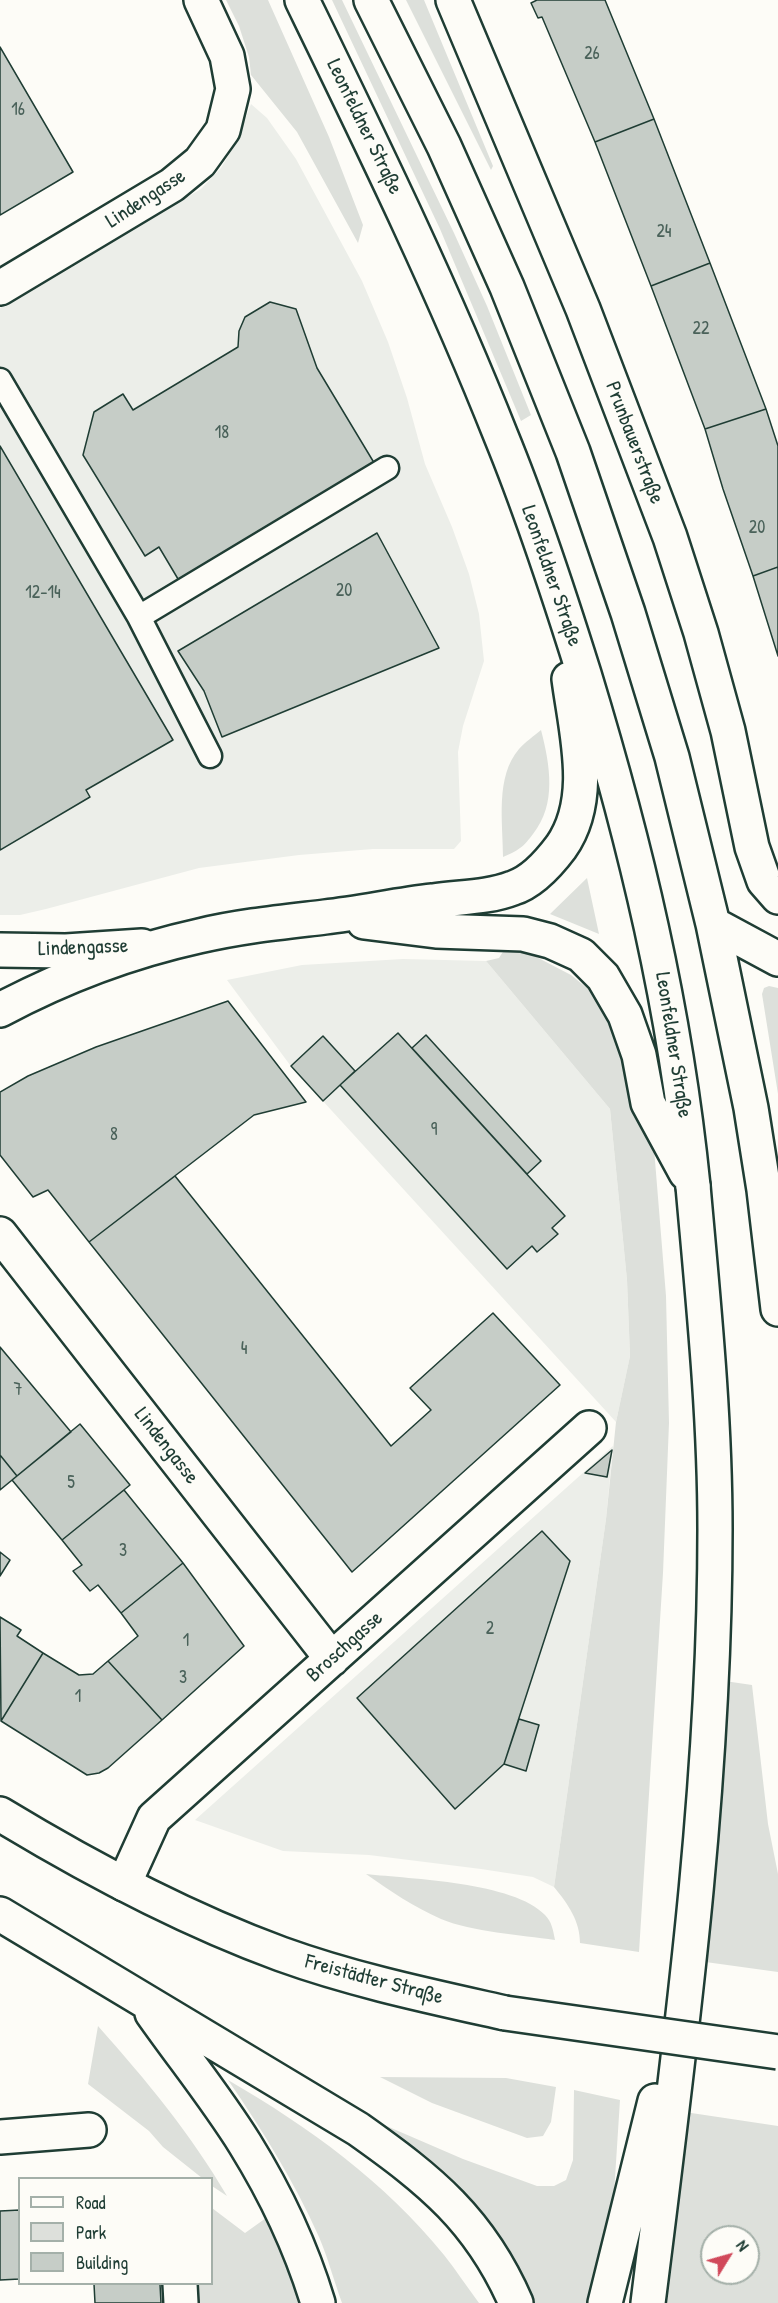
<!DOCTYPE html>
<html>
<head>
<meta charset="utf-8">
<style>
  body { margin:0 }
  #map { position:relative; width:778px; height:2303px; overflow:hidden; background:#fdfcf7; font-family:"Patrick Hand",sans-serif }
  canvas { display:block }
  .legend { position:absolute; left:18px; top:2177px; width:195px; height:108px; box-sizing:border-box; background:#fdfcf7; border:2px solid #a4b0a9; margin:0; padding:8px 10px; list-style:none; font-size:18px; color:#1f3d34 }
  .legend li { display:flex; align-items:center; gap:12px; height:30px }
  .legend b { width:30px; border:2px solid #a4b0a9 }
  .north { position:absolute; left:700px; top:2225px; width:60px; height:60px; box-sizing:border-box; background:#fdfcf7; border:2px solid #a4b0a9; border-radius:50%; rotate:53deg; font-size:16px; font-weight:700; line-height:24px; text-align:center; color:#1f3d34 }
  .north::after { content:''; display:block; margin:auto; width:21px; height:27px; background:#d1495b; clip-path:polygon(50% 0,100% 100%,50% 72%,0 100%) }
</style>
</head>
<body>
<div id="map">
<canvas width="778" height="2303"></canvas>
<ul class="legend">
<li><b style="height:8px;background:#fdfcf7"></b>Road</li>
<li><b style="height:16px;background:#dde0db"></b>Park</li>
<li><b style="height:16px;background:#c6cdc7"></b>Building</li>
</ul>
<div class="north">N</div>
</div>
<script>
const g = document.querySelector('canvas').getContext('2d');
g.lineJoin = 'round';
function fill(path, color) { g.fillStyle = color; g.fill(path, 'evenodd'); }
function stroke(path, color, width, dash) { g.strokeStyle = color; g.lineWidth = width; g.lineCap = dash ? 'butt' : 'round'; g.setLineDash(dash || []); g.stroke(path); }
function write(font, color, halo, rows, align = 'center') {
  g.font = font + ' "Patrick Hand",sans-serif'; g.lineWidth = 6; g.setLineDash([]); g.textBaseline = 'middle'; g.strokeStyle = halo; g.fillStyle = color; for (const [text, x, y, turn = 0] of rows) {
    g.save(); g.translate(x, y); g.rotate((+turn || 0) * Math.PI / 180); g.textAlign = isNaN(turn) ? turn : align; if (halo) g.strokeText(text, 0, 0); g.fillText(text, 0, 0); g.restore();
  }
}
const built = new Path2D(`
  M251 104 267 118 296 159 362 281 388 342 407 398 425 464 452 527 469 574 479 614 484 661 463 726 458 752 461 841 454 849H373L299 855 199 868 46 909 20 915H0V308L201 189 221 168 237 141Z
  M403 959 486 961 610 1109 627 1280 630 1356 616 1422 290 1065 227 980 302 965Z
  M613 1446 606 1519 554 1887 533 1877 481 1869 369 1855 283 1851 195 1820Z`);
const green = new Path2D(`
  M226 0H268L329 137 363 225 358 243 297 132 251 75 249 57 239 26Z
  M332 0H342L454 233 487 306 531 415 521 421 440 229Z
  M406 0H424L493 166 491 170Z
  M541 730C550 765 557 804 533 834 529 839 525 845 520 848 515 852 509 854 503 857 503 822 495 777 519 749 525 742 534 736 541 730Z
  M587 878 599 934 550 914Z
  M506 947 523 950 571 975 609 1006 653 1136 666 1296 669 1423 663 1573 639 1952 580 1943C580 1921 568 1904 554 1887L606 1519 616 1422 630 1356 627 1280 610 1109 486 961 499 958Z
  M769 986 778 988V1094L762 994 764 988Z
  M711 1679 752 1685 768 1824 778 1874V1972L691 1960Z
  M366 1874C411 1879 514 1882 545 1915 552 1922 553 1930 555 1940 521 1935 472 1932 441 1919 414 1907 390 1891 366 1874Z
  M98 2026C146 2080 191 2134 227 2196L212 2186V2178H202L163 2147 149 2131 88 2084Z
  M380 2077 506 2078 556 2087 551 2122 543 2136 527 2138 432 2103Z
  M228 2080C309 2127 385 2182 444 2255 456 2270 467 2287 479 2303H342C334 2281 328 2258 319 2237 294 2181 263 2131 228 2080Z
  M574 2090 620 2100 607 2303H531L375 2121 463 2159 537 2186H554L566 2180 573 2160Z
  M678 2111 778 2126V2303H667ZM712 2237H748V2273H712Z
  M212 2208 245 2233 266 2218 278 2241 300 2303H198L197 2284H212Z`);
const building = new Path2D(`
  M537 0H605L654 119 595 142 542 17 538 18 531 3Z
  M0 47 73 172 0 215Z
  M654 119 710 263 651 286 595 142Z
  M710 263 766 409 705 429 651 286Z
  M270 302 296 309 317 368 376 466 181 584 159 547 145 556 83 455 94 412 123 394 133 410 238 347 239 331 245 317Z
  M766 409 778 446V567L753 576 723 489 705 429Z
  M0 446 173 740 86 790 90 797 0 850Z
  M377 533 439 648 222 737 204 691 178 651Z
  M778 567V656L753 576Z
  M228 1001 306 1102 254 1115 89 1242 48 1190 33 1197 0 1155V1092L28 1076 96 1047Z
  M398 1033 565 1216 552 1228 558 1234 537 1252 532 1246 507 1269 340 1085Z
  M426 1035 541 1161 527 1174 412 1048Z
  M323 1036 355 1071 323 1101 291 1066Z
  M175 1176 391 1446 431 1410 410 1388 493 1313 560 1385 352 1572 89 1242Z
  M0 1347 71 1432 17 1476 0 1455Z
  M80 1424 130 1485 62 1540 12 1480Z
  M612 1450 607 1477 585 1473Z
  M0 1455 17 1476 0 1490Z
  M124 1490 183 1563 121 1613 98 1585 90 1591 73 1571 82 1565 62 1540Z
  M542 1531 570 1561 504 1764 455 1809 357 1698Z
  M0 1552 10 1560 0 1576Z
  M183 1563 244 1646 162 1720 108 1661 138 1636 121 1613Z
  M0 1617 21 1630 17 1636 43 1653 1 1721Z
  M43 1653 79 1675 93 1674 108 1661 162 1720 108 1768 99 1773 87 1775 1 1721Z
  M519 1719 539 1725 526 1771 504 1764Z
  M20 2210V2279L0 2280V2211Z
  M94 2284H160L161 2303H95Z`);
const service = new Path2D(`
  M0 380 139 617 210 756
  M139 617 387 468`);
const minor = new Path2D(`
  M453 0 583 309 670 537 701 633 728 731 752 847 764 881 778 897
  M0 288 172 185 200 162 223 130 233 89 227 56 201 0
  M0 950 66 951 142 946
  M0 1234 332 1659
  M124 1884 154 1818 589 1428
  M0 2137 89 2130
  M180 2284 181 2303`);
const primary = new Path2D(`
  M302 0C372 144 442 287 501 436 533 514 559 594 584 674 636 845 675 1007 693 1186
  M371 0 444 146 507 287 573 452 628 613 672 757 713 924 751 1108 764 1190 778 1309
  M364 922 436 931 523 934 550 941 581 955 603 977 625 1015 639 1055 648 1103 686 1173
  M713 924 778 959
  M0 1010C62 977 131 951 199 936 241 926 283 922 325 917 361 913 397 905 433 901 460 897 487 898 513 888 532 882 549 863 561 847 595 799 576 733 569 679
  M0 1814C89 1868 183 1918 281 1954 353 1980 429 1996 505 2013`);
const motorway = new Path2D(`
  M0 1914 358 2129C430 2180 480 2220 516 2303
  M152 2013C183 2057 217 2099 245 2144 276 2194 301 2247 318 2303
  M605 2303 655 2101
  M648 2303C680 2046 715 1788 715 1529 715 1414 703 1299 693 1186`);
const primaryBridge = new Path2D(`
  M505 2013 778 2052`);
const numberNames = [
  ["26",592,54],
  ["16",18,110],
  ["24",664,232],
  ["22",701,329],
  ["18",222,433],
  ["20",757,528],
  ["20",344,591],
  ["12-14",43,593],
  ["9",434,1130],
  ["8",114,1135],
  ["4",244,1349],
  ["7",18,1390],
  ["5",71,1483],
  ["3",123,1551],
  ["2",490,1629],
  ["1",186,1641],
  ["3",183,1678],
  ["1",78,1697]
];
const streetNames = [
  ["Leonfeldner Straße",364,127,64],
  ["Lindengasse",146,199,-33],
  ["Prunbauerstraße",634,443,69],
  ["Leonfeldner Straße",551,576,71],
  ["Lindengasse",83,948,-2],
  ["Leonfeldner Straße",673,1045,81],
  ["Lindengasse",166,1446,52],
  ["Broschgasse",345,1647,-42],
  ["Freistädter Straße",374,1980,15]
];
fill(built, '#eceee9');
fill(green, '#dde0db');
fill(building, '#c6cdc7');
stroke(building, '#1f3d34', 1.5);
stroke(service, '#1f3d34', 27);
stroke(minor, '#1f3d34', 38);
stroke(primary, '#1f3d34', 38);
stroke(motorway, '#1f3d34', 38);
stroke(service, '#fdfcf7', 22);
stroke(minor, '#fdfcf7', 33);
stroke(primary, '#fdfcf7', 33);
stroke(motorway, '#fdfcf7', 33);
stroke(primaryBridge, '#1f3d34', 38, []);
stroke(primaryBridge, '#fdfcf7', 33);
write('18px', '#496159', null, numberNames);
write('21px', '#1f3d34', '#fdfcf7', streetNames);
</script>
</body>
</html>
